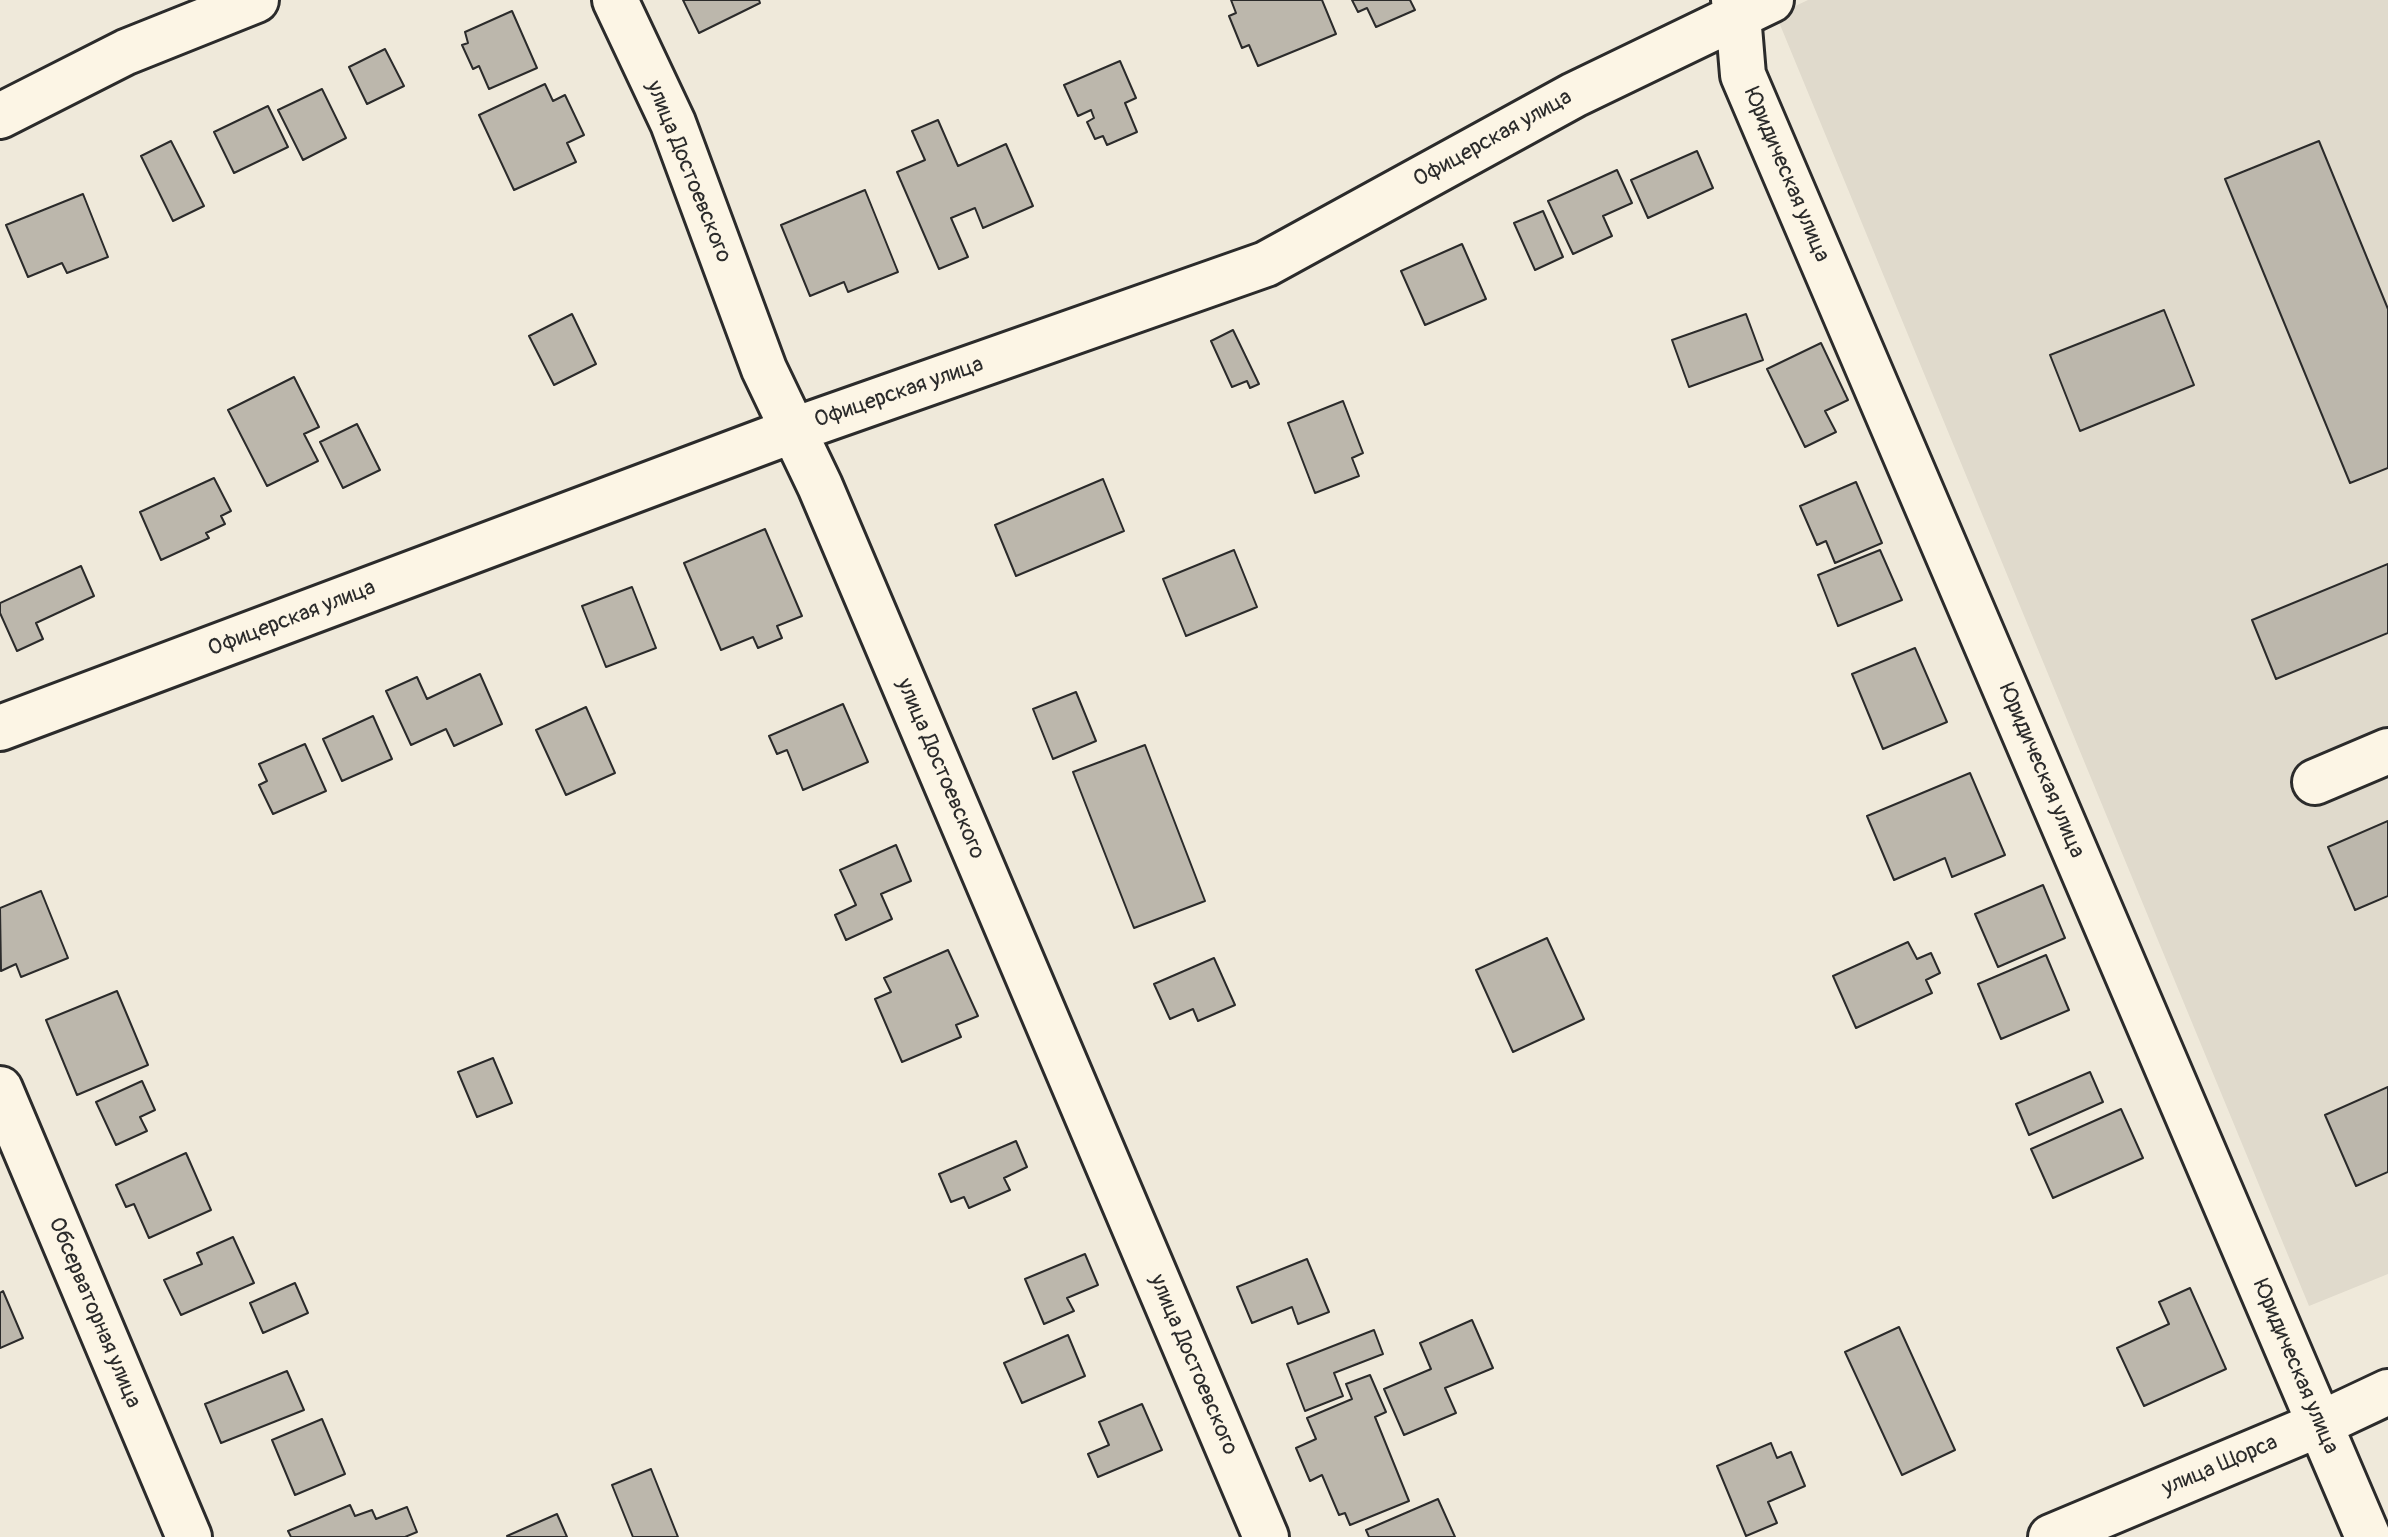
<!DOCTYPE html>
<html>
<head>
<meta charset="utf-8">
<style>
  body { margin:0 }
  canvas { display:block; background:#efe9da }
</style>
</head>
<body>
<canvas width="2388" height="1537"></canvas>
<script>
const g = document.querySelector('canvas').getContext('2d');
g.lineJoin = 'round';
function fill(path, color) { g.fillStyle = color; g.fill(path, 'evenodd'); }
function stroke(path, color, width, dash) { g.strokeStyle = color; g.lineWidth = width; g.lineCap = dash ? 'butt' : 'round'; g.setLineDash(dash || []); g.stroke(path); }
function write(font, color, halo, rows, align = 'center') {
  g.font = font + ' Pangolin,sans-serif'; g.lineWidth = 6; g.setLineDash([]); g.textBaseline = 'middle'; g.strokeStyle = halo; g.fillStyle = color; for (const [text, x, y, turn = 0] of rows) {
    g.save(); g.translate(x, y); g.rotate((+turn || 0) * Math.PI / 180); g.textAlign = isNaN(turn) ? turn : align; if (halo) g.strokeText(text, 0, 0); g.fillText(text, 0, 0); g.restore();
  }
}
const built = new Path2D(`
  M1808 0H2388V1274L2309 1306 1776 15Z`);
const building = new Path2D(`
  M683 0H759L760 3 699 33Z
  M1231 0H1322L1336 34 1258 66 1249 45 1242 48 1229 16 1236 13Z
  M1352 0H1410L1415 10 1376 27 1367 8 1358 12Z
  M512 11 537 68 489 89 479 66 473 69 462 45 468 43 465 32Z
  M385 49 404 86 367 104 349 67Z
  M1120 61 1136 98 1125 103 1137 132 1107 145 1103 136 1095 139 1087 122 1094 118 1091 110 1078 116 1064 85Z
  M545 84 553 101 565 95 584 135 567 143 576 162 514 190 479 115Z
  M322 89 346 138 303 160 278 110Z
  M268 106 288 147 234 173 214 132Z
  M938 120 958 166 1006 144 1033 206 983 228 975 208 951 218 968 257 939 269 897 172 925 160 912 131Z
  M171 141 204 206 173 221 141 156Z
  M2319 141 2388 309V468L2350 483 2225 179Z
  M1697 151 1713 188 1648 218 1631 180Z
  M1617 170 1632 203 1603 216 1612 236 1573 254 1548 201Z
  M865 190 898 272 848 292 844 282 810 296 781 225Z
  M83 194 108 257 67 273 62 263 28 277 6 225Z
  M1543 211 1563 257 1535 270 1514 223Z
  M1462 244 1486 299 1425 325 1401 271Z
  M2164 310 2194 385 2080 431 2050 355Z
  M572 314 596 364 554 385 529 336Z
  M1746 314 1763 360 1689 387 1672 340Z
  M1233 330 1259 384 1250 388 1247 381 1232 387 1211 341Z
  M1821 343 1848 400 1825 411 1836 432 1805 447 1767 369Z
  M294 377 319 427 304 434 318 461 267 486 228 410Z
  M1343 401 1363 453 1352 458 1359 476 1315 493 1288 423Z
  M357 424 380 470 343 488 320 442Z
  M214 478 231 511 221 516 225 524 206 533 209 538 161 560 140 512Z
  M1103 479 1124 531 1016 576 995 525Z
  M1856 482 1882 543 1835 563 1826 541 1817 545 1800 506Z
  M765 529 802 616 777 626 782 638 758 648 753 637 721 650 684 563Z
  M1234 550 1257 607 1186 636 1163 579Z
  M1880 550 1902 600 1838 626 1818 575Z
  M2388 564V633L2276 679 2252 620Z
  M81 566 94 596 36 623 43 639 17 651 0 613V603Z
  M632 587 656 648 606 667 582 606Z
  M1915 648 1947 722 1883 749 1852 674Z
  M480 674 502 724 454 746 446 729 411 745 386 691 417 677 427 699Z
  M1076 692 1096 741 1053 759 1033 709Z
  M843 704 868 762 803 790 787 750 777 754 769 736Z
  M586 707 615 773 566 795 536 730Z
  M373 716 392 759 342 781 323 739Z
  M305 744 326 791 273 814 259 785 267 781 259 764Z
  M1145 745 1205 901 1134 928 1073 772Z
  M1970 773 2005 855 1952 877 1945 858 1894 880 1867 816Z
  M2388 821V896L2355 910 2328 847Z
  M896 845 911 881 881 894 892 919 846 940 835 915 856 905 840 870Z
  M2043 885 2065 938 1998 967 1975 914Z
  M41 891 68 958 21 977 16 964 1 971 0 908Z
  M1547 938 1584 1019 1513 1052 1476 970Z
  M1908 942 1917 959 1931 953 1940 973 1926 980 1932 993 1856 1028 1833 976Z
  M948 950 978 1016 956 1025 961 1037 902 1062 875 999 891 992 884 978Z
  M2046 955 2069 1010 2001 1039 1978 984Z
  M1214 958 1235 1005 1198 1021 1193 1009 1170 1019 1154 984Z
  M117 991 148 1065 77 1095 46 1020Z
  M493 1058 512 1103 477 1117 458 1072Z
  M2090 1072 2103 1102 2029 1135 2016 1104Z
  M142 1081 155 1110 140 1117 147 1131 116 1145 96 1102Z
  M2388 1087V1172L2356 1186 2325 1115Z
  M2121 1109 2143 1158 2053 1198 2031 1149Z
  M1016 1141 1027 1167 1004 1178 1010 1190 969 1208 964 1197 951 1202 939 1174Z
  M186 1153 211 1210 149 1238 134 1204 126 1207 116 1185Z
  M233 1237 254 1283 181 1315 164 1280 202 1264 197 1253Z
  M1085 1254 1098 1285 1067 1298 1074 1311 1044 1324 1025 1279Z
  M1307 1259 1329 1312 1298 1324 1292 1307 1252 1323 1237 1287Z
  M295 1283 308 1313 263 1333 250 1303Z
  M2190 1288 2226 1369 2144 1406 2117 1348 2169 1324 2159 1302Z
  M3 1291 23 1338 0 1348V1293Z
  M1472 1320 1493 1368 1445 1388 1456 1413 1404 1435 1384 1389 1431 1369 1420 1343Z
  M1899 1327 1955 1450 1902 1475 1845 1352Z
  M1374 1330 1383 1354 1334 1373 1343 1396 1305 1411 1287 1364Z
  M1068 1335 1085 1376 1022 1403 1004 1363Z
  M287 1371 304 1410 221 1443 205 1404Z
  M1370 1375 1386 1412 1375 1417 1409 1501 1350 1525 1345 1513 1339 1515 1322 1475 1310 1481 1296 1448 1316 1439 1307 1418 1352 1399 1346 1384Z
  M1142 1404 1162 1450 1098 1477 1088 1454 1109 1445 1099 1422Z
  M322 1419 345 1474 295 1495 272 1440Z
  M1771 1443 1777 1458 1791 1452 1805 1486 1768 1502 1777 1523 1746 1536 1717 1466Z
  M651 1469 678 1537H633L612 1485Z
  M1438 1499 1455 1537H1369L1366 1530Z
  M350 1505 355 1516 372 1510 376 1519 407 1507 417 1532 405 1537H291L288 1531Z
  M557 1514 567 1537H508L507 1536Z`);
const minor = new Path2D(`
  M615 0 673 123 764 369 820 486 1266 1537
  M1734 0 1738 15 1743 75 2368 1537
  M0 116 126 52 256 0
  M0 728 794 430 1266 264 1574 95 1771 0
  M2315 782 2388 751
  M0 1089 189 1537
  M2051 1537 2320 1424 2388 1392`);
const streetNames = [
  ["Офицерская улица",1493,139,-29],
  ["улица Достоевского",688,172,68],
  ["Юридическая улица",1786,175,67],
  ["Офицерская улица",899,393,-19],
  ["Офицерская улица",292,619,-21],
  ["улица Достоевского",940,769,67],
  ["Юридическая улица",2041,771,67],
  ["Обсерваторная улица",94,1313,67],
  ["улица Достоевского",1193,1365,67],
  ["Юридическая улица",2295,1367,67],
  ["улица Щорса",2220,1466,-23]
];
fill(built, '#e0dacc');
fill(building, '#bcb7ac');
stroke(building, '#2b2b2b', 2);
stroke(minor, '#2b2b2b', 50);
stroke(minor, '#fcf5e5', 44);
write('22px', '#2b2b2b', '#fcf5e5', streetNames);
</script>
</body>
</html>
